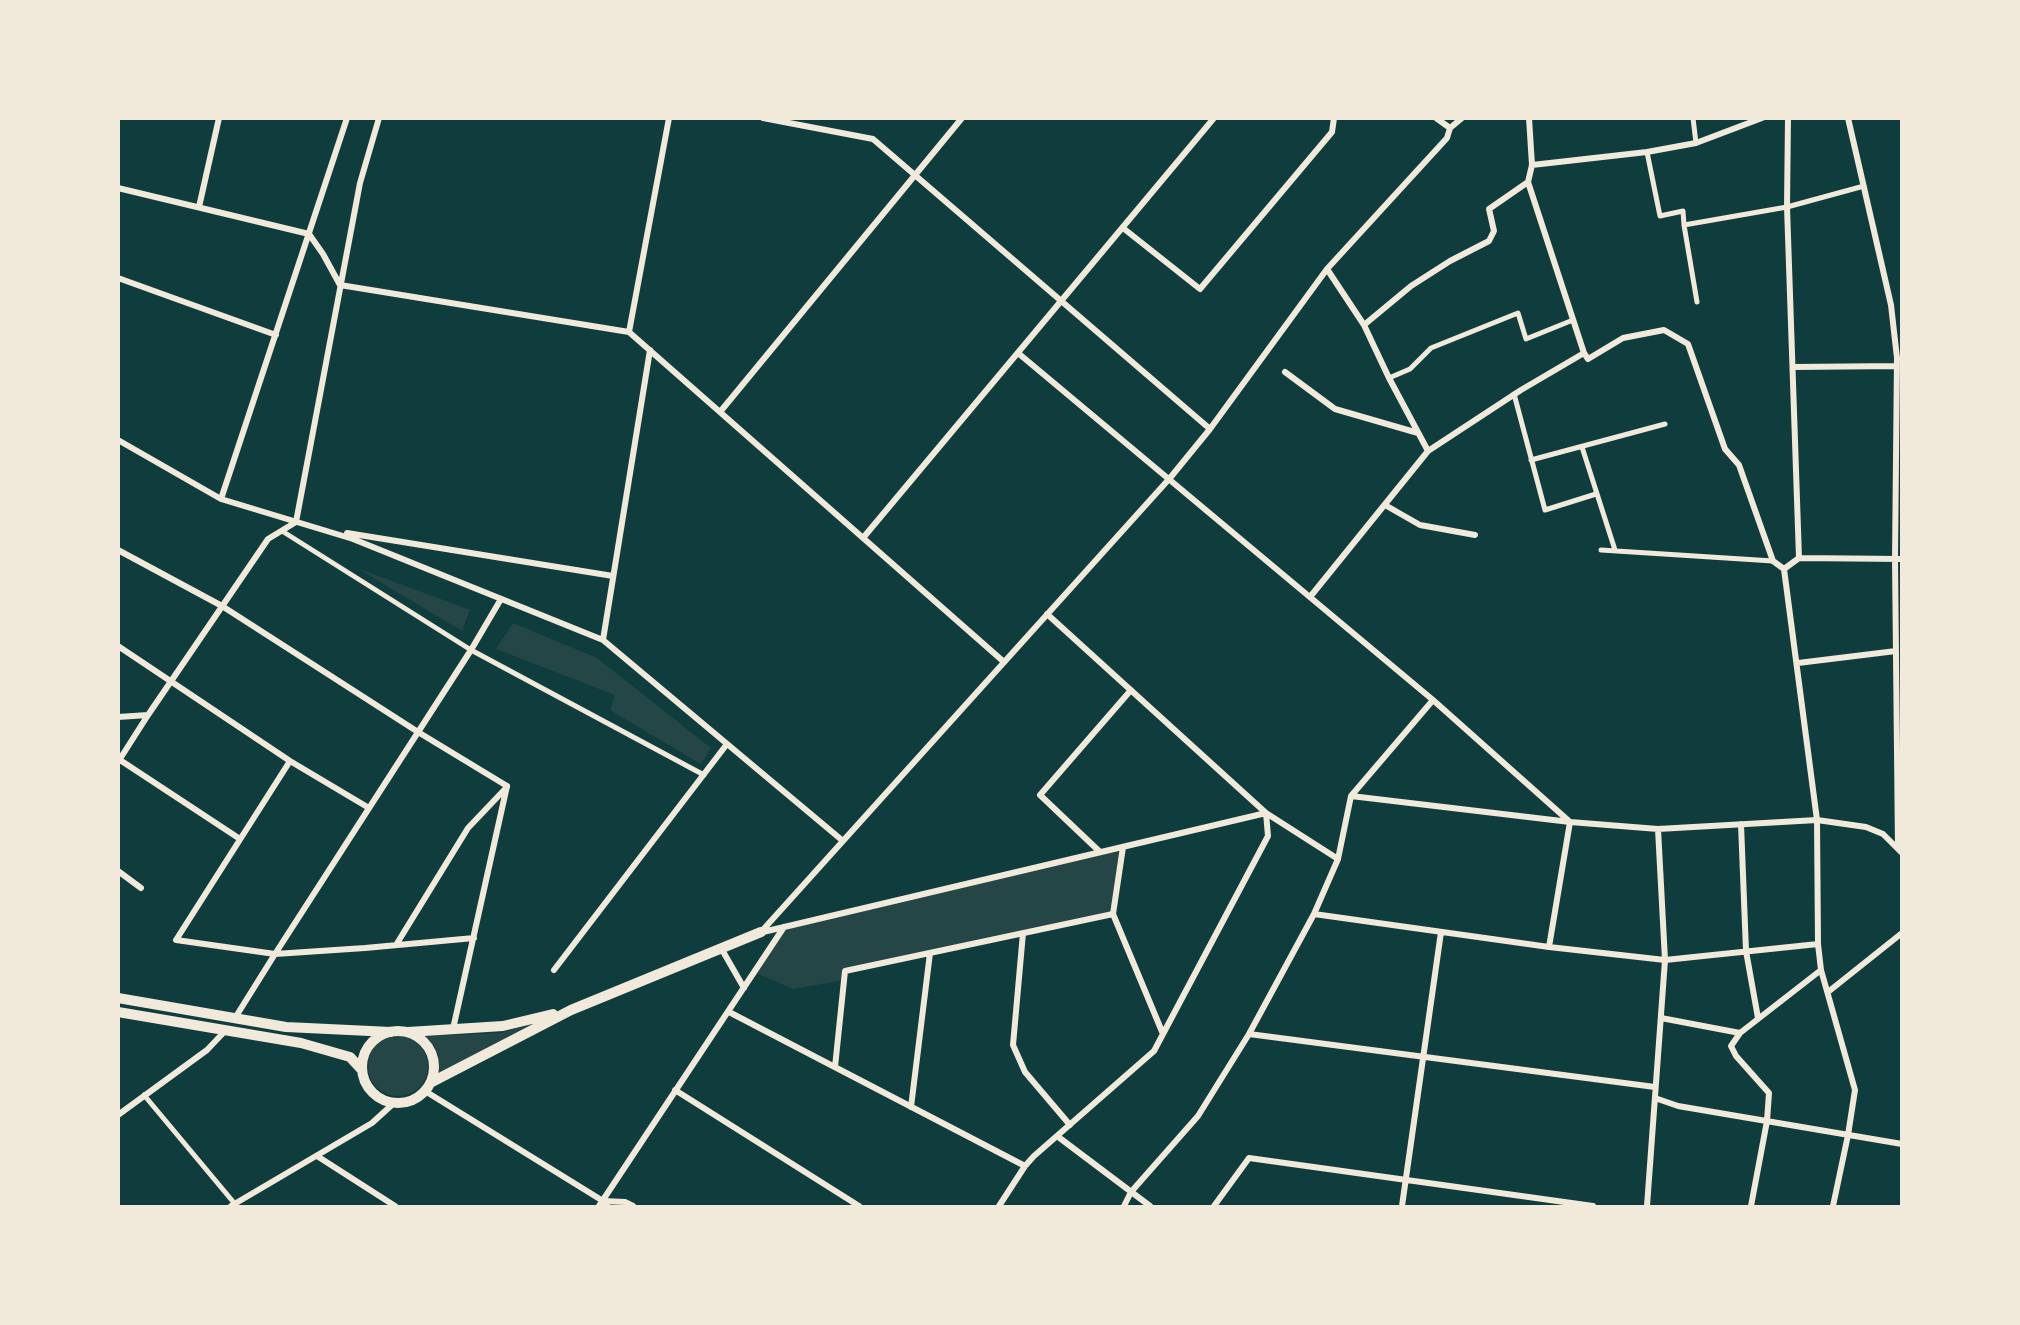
<!DOCTYPE html>
<html>
<head>
<meta charset="utf-8">
<style>
  body { margin:0 }
  #map { position:relative; width:2020px; height:1325px; overflow:hidden; background:#0f3d3e; font-family:Lato,sans-serif }
  canvas { display:block }
  .frame { position:absolute; inset:0; border:120px solid #f1e9da; pointer-events:none }
</style>
</head>
<body>
<div id="map">
<canvas width="2020" height="1325"></canvas>
<div class="frame"></div>
</div>
<script>
const g = document.querySelector('canvas').getContext('2d');
g.lineJoin = 'round';
function fill(path, color) { g.fillStyle = color; g.fill(path, 'evenodd'); }
function stroke(path, color, width, dash) { g.strokeStyle = color; g.lineWidth = width; g.lineCap = dash ? 'butt' : 'round'; g.setLineDash(dash || []); g.stroke(path); }
const green = new Path2D(`
  M357 568 470 610 462 631Z
  M513 623 597 658 711 748 701 764 610 710 615 695 496 649Z
  M1123 847 1113 914 846 971 844 980 793 989 754 972 784 927Z
  M536 1023 438 1077C441 1060 438 1049 426 1036L500 1033Z
  M368 1066a30 30 0 1 1 60 0a30 30 0 1 1-60 0Z`);
const pedestrian = new Path2D(`
  M1693 118 1696 143
  M1647 152 1660 216 1683 211 1684 225 1697 302
  M1684 225 1787 207 1864 186
  M1389 378 1410 369 1431 348 1518 313 1526 339 1573 320
  M1514 394 1545 510 1596 494
  M1582 447 1615 550
  M1531 460 1665 424
  M282 531 471 650 704 775
  M1601 550 1773 561
  M144 1095 235 1204`);
const minor = new Path2D(`
  M763 118 873 139 1210 429
  M1436 118 1450 128
  M1529 118 1532 165 1528 182 1584 353 1588 359 1623 338 1664 330 1688 344 1725 449 1739 465 1773 561 1784 569 1817 820 1818 944 1821 970 1855 1090 1848 1135 1833 1206
  M1788 118 1787 207 1799 558
  M1848 118 1891 305 1897 358 1895 559 1898 848
  M1532 165 1647 152 1696 143 1762 118
  M118 188 309 234 323 254 340 285 629 332 1004 662
  M199 207 219 118
  M1123 228 1200 289 1332 132 1334 118
  M1327 269 1364 325 1389 378 1428 451
  M118 278 276 335
  M1364 325 1411 286 1450 261 1489 241 1494 231 1489 209 1528 182
  M629 332 669 118
  M1018 353 1433 700 1570 822
  M1793 367 1897 366
  M1285 372 1335 409 1418 433
  M720 412 962 118
  M118 440 221 499 353 539 603 640 843 841
  M221 499 347 118
  M1385 505 1420 525 1475 535
  M347 533 613 576
  M863 538 1214 118
  M118 550 222 606 418 732 507 786
  M1784 569 1799 558 1902 559
  M1310 597 1428 451 1521 390 1584 353
  M1047 614 1266 813 1338 859
  M603 640 650 350
  M118 646 290 761 369 808
  M1798 663 1896 651
  M118 717 148 715
  M120 760 240 839
  M290 761 176 940 275 954 365 948 474 938
  M118 762 148 715 268 539 296 522 360 183 379 118
  M1351 796 1570 822 1658 829 1817 820 1866 827 1883 834 1902 853
  M1741 824 1746 951 1758 1018
  M1100 852 1040 795 1131 690
  M118 871 141 888
  M1113 914 1163 1034
  M1314 914 1549 947 1665 960 1818 944
  M761 932 1170 478 1210 429 1327 269 1447 138 1450 128 1462 118
  M763 932 1266 813 1268 836 1154 1051 1034 1156 1025 1166 999 1206
  M1023 933 1013 1045 1025 1072 1070 1125
  M396 945 468 828 507 787
  M1549 947 1570 822
  M721 948 744 988
  M554 970 727 744
  M1828 992 1902 933
  M729 1012 1025 1166
  M235 1018 275 954 471 650 501 599
  M1661 1018 1740 1033 1821 970
  M453 1029 507 786
  M1740 1033 1731 1046 1736 1056 1769 1093 1767 1121 1751 1206
  M1249 1034 1655 1087
  M835 1067 845 971 1113 914 1123 847
  M675 1090 859 1206
  M425 1091 603 1201 607 1206
  M1655 1098 1678 1106 1902 1144
  M911 1107 930 953
  M118 1115 207 1050 226 1030
  M1057 1136 1150 1206
  M317 1156 395 1206
  M603 1201 625 1202 633 1206
  M231 1206 372 1123 394 1103
  M599 1206 784 927
  M1124 1206 1131 1192 1198 1116 1249 1034 1314 914 1338 859 1351 796 1433 700
  M1214 1206 1249 1158 1593 1206
  M1402 1206 1441 932
  M1647 1206 1665 960 1658 829`);
const tertiary = new Path2D(`
  M118 998 286 1027 391 1032
  M118 1012 301 1043 350 1057 362 1070
  M362 1067a36 36 0 1 1 72 0a36 36 0 1 1-72 0Z
  M408 1032 503 1026 553 1014
  M430 1083 571 1010 761 932`);
fill(green, '#244646');
stroke(pedestrian, '#f1e9da', 5);
stroke(minor, '#f1e9da', 6);
stroke(tertiary, '#f1e9da', 10);
</script>
</body>
</html>
